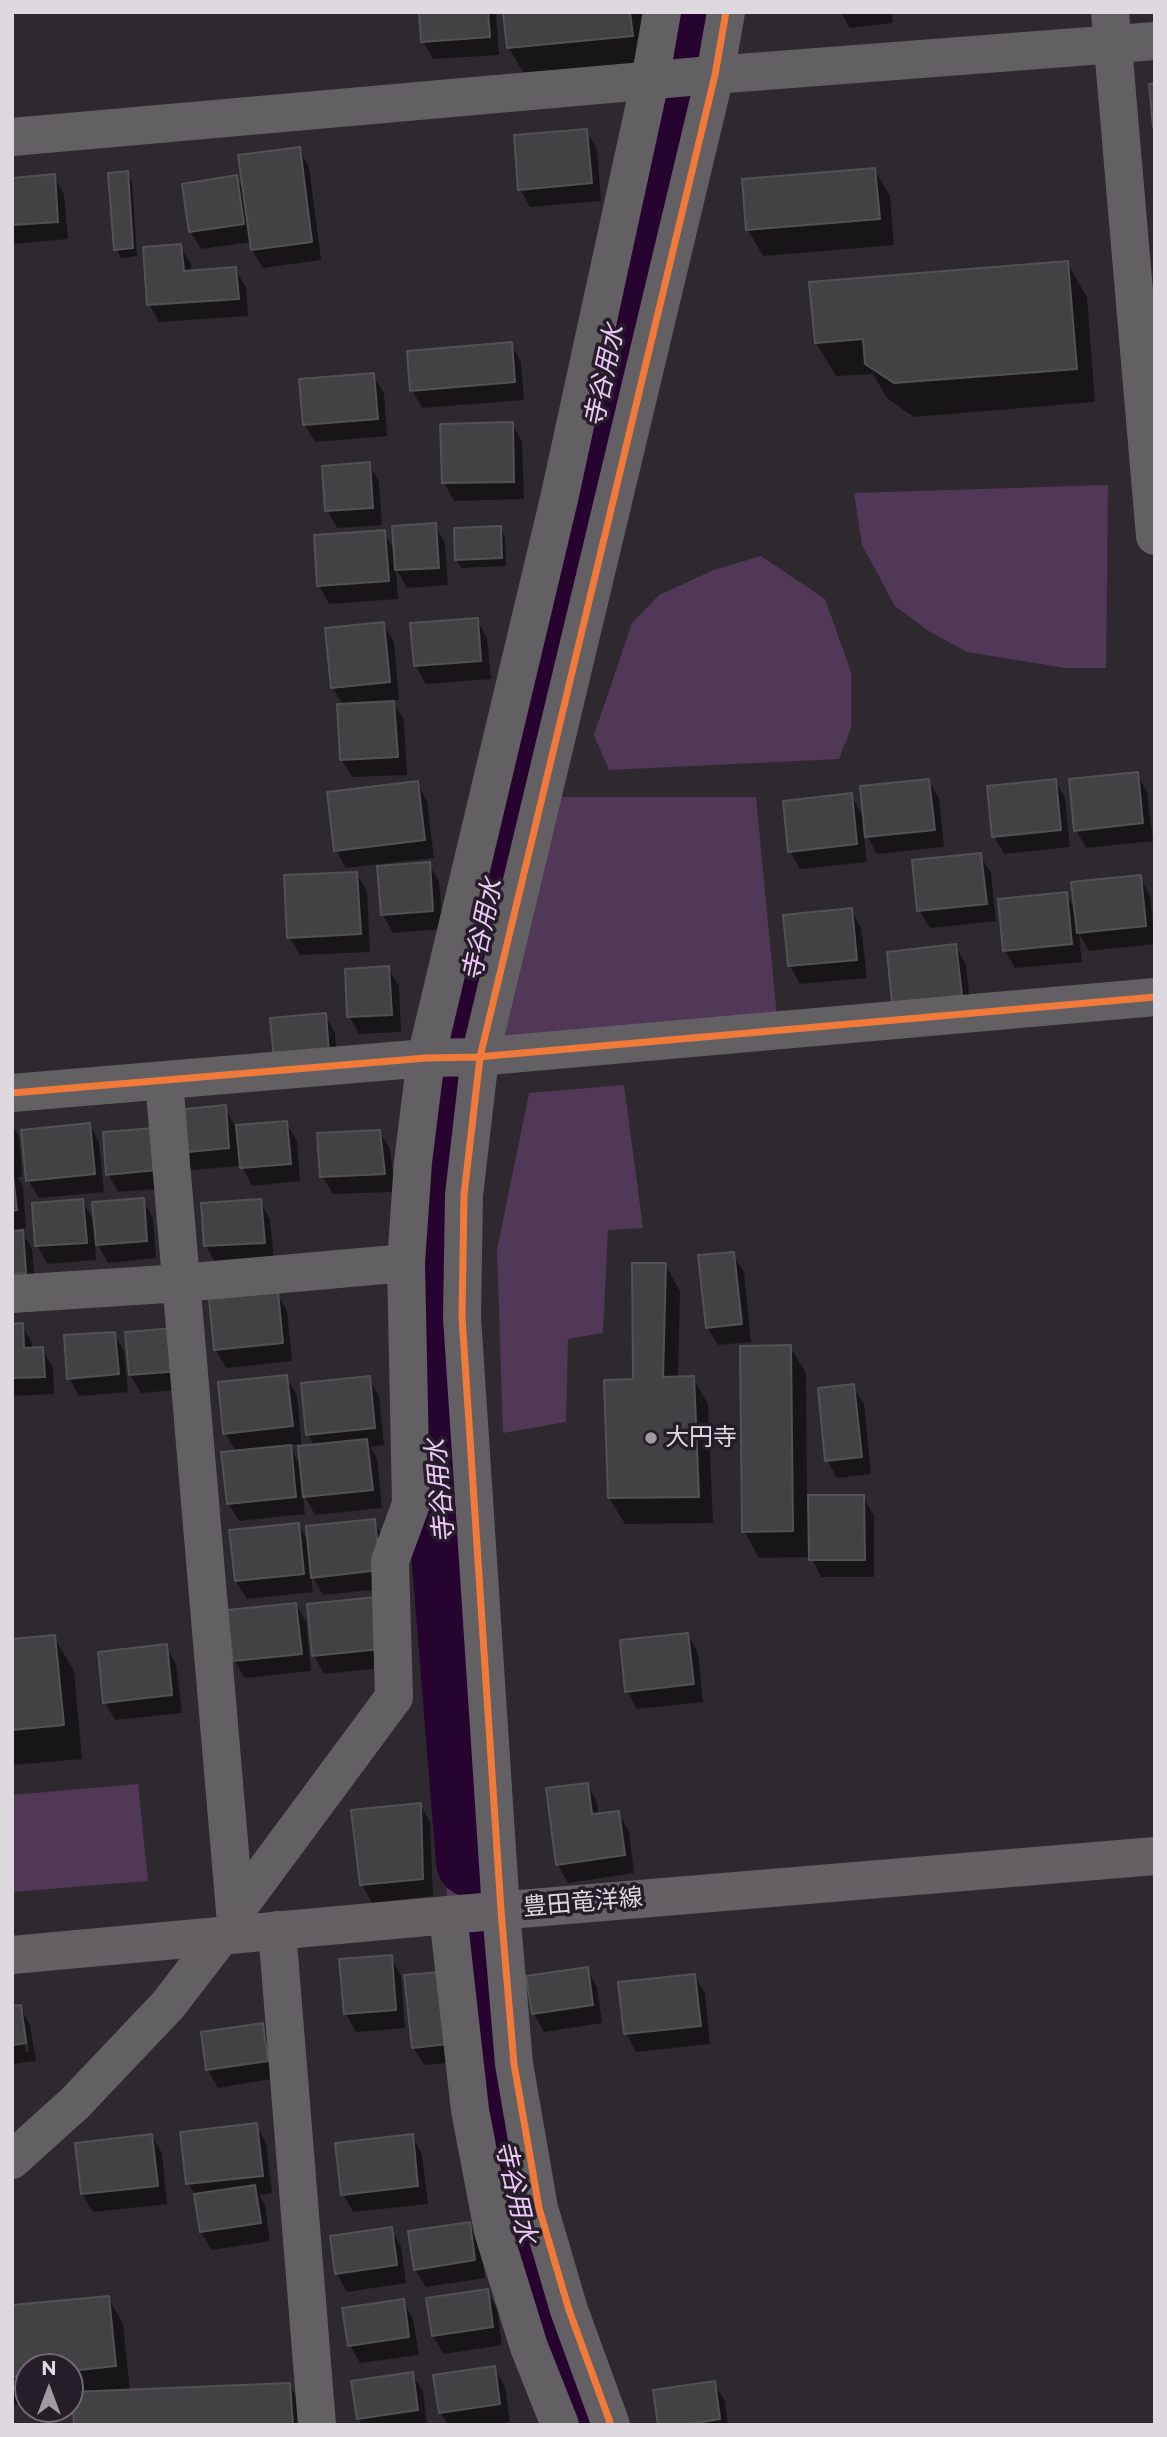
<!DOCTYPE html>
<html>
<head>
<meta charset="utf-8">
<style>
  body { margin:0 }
  #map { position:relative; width:1167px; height:2437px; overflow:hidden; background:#2e292e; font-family:Montserrat,sans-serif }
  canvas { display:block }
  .frame { position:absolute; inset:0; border:14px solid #ded8df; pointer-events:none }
  .north { position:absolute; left:14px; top:2353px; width:70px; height:70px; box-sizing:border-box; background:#251d27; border:2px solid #6f6871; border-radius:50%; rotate:0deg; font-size:19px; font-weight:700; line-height:28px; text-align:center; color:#ded8df }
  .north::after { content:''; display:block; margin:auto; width:24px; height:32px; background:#a09ba1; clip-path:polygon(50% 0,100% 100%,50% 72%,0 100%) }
</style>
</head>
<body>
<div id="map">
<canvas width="1167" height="2437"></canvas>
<div class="frame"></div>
<div class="north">N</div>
</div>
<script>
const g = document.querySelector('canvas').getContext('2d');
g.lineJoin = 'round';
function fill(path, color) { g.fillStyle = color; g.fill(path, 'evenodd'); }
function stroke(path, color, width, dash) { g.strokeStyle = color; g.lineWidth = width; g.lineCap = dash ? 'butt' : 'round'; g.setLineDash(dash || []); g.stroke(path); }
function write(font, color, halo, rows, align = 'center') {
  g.font = font + ' Montserrat,"Noto Sans JP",sans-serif'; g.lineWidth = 7; g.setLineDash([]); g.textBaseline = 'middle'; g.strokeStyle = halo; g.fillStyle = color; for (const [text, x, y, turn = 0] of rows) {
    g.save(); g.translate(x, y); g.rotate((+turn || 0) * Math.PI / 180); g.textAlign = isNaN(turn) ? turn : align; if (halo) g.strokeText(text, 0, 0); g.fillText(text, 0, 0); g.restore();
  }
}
const green = new Path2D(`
  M669 12H726L464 1218 501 1910 562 2287 623 2425H566L506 2274 448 1915 424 1501 416 1288 429 1118Z
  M1108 485 1106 668H1066L967 652 930 632 895 606 862 545 854 493Z
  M761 556 825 599 851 672V728L839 759 609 770 594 735 632 623 659 595 714 570Z
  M559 797H756L777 1017 498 1041Z
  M624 1085 643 1228 608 1230 603 1333 568 1339 566 1422 503 1433 497 1250 529 1093Z
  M138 1784 148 1881 12 1892V1795Z`);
const shadow = new Path2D(`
  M421 12H496L499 55 433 59 423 41Z
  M505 12H642L647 62 524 74 509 48Z
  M841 12H892L893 23 850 28Z
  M586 131 597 149 601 201 530 207 520 189Z
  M299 149 309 167 321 260 263 268 252 250 251 242 201 249 191 232 236 177 245 192Z
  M874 169 890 196 894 245 763 256 748 230Z
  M127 173 132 182 137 256 121 258 116 249Z
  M54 176 64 194 68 239 14 244 12 180Z
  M180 246 191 264V272L235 269 246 287 248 316 159 322 149 304Z
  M1067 263 1087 297 1095 402 914 417 887 398 873 374 836 376 816 343Z
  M511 344 521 362 524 400 422 408 412 390Z
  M373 375 384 393 387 436 315 442 305 425Z
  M512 424 522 442 524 499 454 501 444 483Z
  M369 464 379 482 382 525 337 528 327 510Z
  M435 525 445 543 448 585 407 588 396 569 398 599 329 604 319 586 384 532 395 551Z
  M500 528 505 537 506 566 461 568 456 559Z
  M477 620 487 638 491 679 426 684 416 666Z
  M383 624 394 642 399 700 393 701 404 720 407 775 352 777 341 759 343 705 333 688Z
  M1137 774 1147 792 1153 841 1086 848 1076 830Z
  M928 780 939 798 944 847 877 854 863 829 867 862 800 869 790 851 851 795 865 820Z
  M1055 780 1065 798 1070 847 1004 854 994 836Z
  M417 783 427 801 434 858 381 864V867L429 864 439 882 443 929 393 933 383 915 379 864 346 868 336 850Z
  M980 855 991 873 996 921 930 928 919 910Z
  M356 873 367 891 370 952 300 955 289 937Z
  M1140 877 1150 895 1155 944 1089 951 1079 934 1082 962 1015 968 1005 950 1066 894 1076 911Z
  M851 910 861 928 867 978 800 984 790 966Z
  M955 946 966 964 971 1013 905 1020Z
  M388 968 399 986 401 1032 359 1034 349 1016Z
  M325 1015 335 1033 338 1071 272 1020Z
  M225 1107 235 1127 286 1123 297 1141 300 1181 252 1186 242 1166 190 1170 179 1152Z
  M89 1124 99 1142 104 1192 39 1198 28 1180Z
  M12 1125 19 1136 22 1177H18L23 1187 26 1228H20L32 1249 36 1291 12 1292Z
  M153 1130 167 1188 118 1192 108 1174Z
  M379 1131 390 1149 395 1192 333 1194 322 1176Z
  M143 1200 153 1218 156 1258 108 1263 95 1240 96 1260 48 1264 37 1246 34 1205 82 1201 96 1224Z
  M260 1201 270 1219 274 1260 216 1264 206 1246Z
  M733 1254 744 1272 751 1342 718 1345 707 1327Z
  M665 1264 680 1291 678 1379 693 1378 708 1404 713 1523 625 1524 609 1498 634 1380Z
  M277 1293 287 1311 292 1361 226 1368 216 1350Z
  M12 1325H22L32 1343V1349H42L53 1367 54 1394 12 1396Z
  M114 1333 124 1351 128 1392 79 1396 69 1378Z
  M127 1334 189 1389 141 1393 130 1375Z
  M790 1347 806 1373 807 1497H863L874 1515V1577H821L811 1557 759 1558 744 1531Z
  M286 1377 297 1395 302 1447 314 1446 308 1434 369 1378 379 1396 384 1445 370 1447 377 1458 382 1508 315 1515 303 1493 305 1514 239 1521 228 1503 236 1452 225 1433ZM300 1444 302 1469 289 1445Z
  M853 1386 864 1404 871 1474 837 1478 827 1460Z
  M374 1521 384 1539 389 1588 323 1595 311 1574 313 1592 247 1599 236 1581 298 1524 310 1545Z
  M375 1599 390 1667 324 1674 314 1656Z
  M296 1604 306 1622 311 1671 245 1678 234 1660Z
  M688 1635 698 1653 703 1702 637 1709 627 1691Z
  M54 1637 74 1671 82 1759 12 1765V1641Z
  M166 1646 176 1664 182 1713 115 1720 105 1702Z
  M587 1784 597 1802 599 1815 618 1813 629 1831 634 1873 568 1883 558 1865Z
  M420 1804 430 1822 433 1896 372 1903 362 1885Z
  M391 1957 401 1975 405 2028 356 2032 346 2014Z
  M587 1969 597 1987 602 2023 544 2032 534 2014Z
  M694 1975 705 1993 710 2044 636 2052 626 2034Z
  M405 1977 457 2062 424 2065 413 2047Z
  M20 2007 30 2025 36 2061 12 2064V2008ZM22 2024H25L29 2052H26Z
  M262 2024 272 2042 277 2078 218 2088 208 2070 203 2034Z
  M256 2125 266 2143 272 2193 259 2195 265 2205 270 2241 212 2250 201 2232 196 2197 188 2183Z
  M151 2135 162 2153 167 2204 93 2212 82 2194Z
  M412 2136 422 2154 428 2204 353 2212 343 2194Z
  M469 2224 480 2242 485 2278 426 2287 415 2269Z
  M391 2229 401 2247 406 2283 347 2292 337 2274Z
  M487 2291 497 2309 502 2345 444 2354 433 2336Z
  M108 2297 123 2324 130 2391 289 2384 308 2418 309 2425H76L74 2398 70 2399V2367H28V2403L12 2405V2307Z
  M403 2301 413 2319 419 2355 360 2363 350 2345Z
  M494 2368 505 2386 510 2422 489 2425H448L440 2412Z
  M412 2374 423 2391 427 2425H362L358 2418Z
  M714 2383 725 2401 728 2425H660Z`);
const river = new Path2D(`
  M471 1862 434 1401 428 1240 435 1146 467 992 664 124 686 12
  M479 1952 492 2100 530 2256 561 2358 586 2425`);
const building = new Path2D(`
  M419 12H488L490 37 421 42Z
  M503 12H630L633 36 507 48Z
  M1155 83V127H1153L1149 84Z
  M587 129 592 183 518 190 514 135Z
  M300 147 312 242 251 250 238 155Z
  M875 168 880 219 746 230 742 179Z
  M128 171 133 248 114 250 108 173Z
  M55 174 58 222 12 225V178Z
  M237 175 244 224 189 232 182 184Z
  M181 244 184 271 236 267 239 299 147 305 143 247Z
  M1068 261 1077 369 894 383 865 364 863 339 815 343 809 282Z
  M512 342 515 382 410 391 407 351Z
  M374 373 378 419 303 425 299 379Z
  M513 422 514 482 442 483 440 424Z
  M370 462 373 508 325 511 322 466Z
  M436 523 439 568 395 570 392 526Z
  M501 526 502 558 455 560 454 528Z
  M385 530 389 581 317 586 314 535Z
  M478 618 481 661 414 666 410 623Z
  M384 622 390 682 331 688 325 628Z
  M394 701 398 757 340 760 337 704Z
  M1138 772 1143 823 1074 831 1069 779Z
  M929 779 935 830 865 837 860 786Z
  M1056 779 1061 830 992 837 987 786Z
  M418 781 425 840 334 851 327 792Z
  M852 793 857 844 788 852 783 801Z
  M981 853 987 904 917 911 912 860Z
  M430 862 433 911 381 915 377 866Z
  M357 872 361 934 287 938 284 875Z
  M1141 875 1146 926 1077 933 1071 882Z
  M1067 892 1072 944 1003 951 998 899Z
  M852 908 857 960 788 966 783 915Z
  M956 944 962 995 892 1003 887 952Z
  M389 966 392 1015 347 1017 345 969Z
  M326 1013 329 1053 274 1058 270 1018Z
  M226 1105 229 1148 178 1153 174 1110Z
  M287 1121 291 1164 240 1168 236 1125Z
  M90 1123 95 1174 26 1181 21 1130Z
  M154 1128 157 1170 106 1175 103 1132Z
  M380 1130 385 1174 320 1177 317 1133Z
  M12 1167 17 1210 12 1211Z
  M144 1198 147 1241 96 1245 92 1202Z
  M83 1199 87 1243 35 1246 32 1203Z
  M261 1199 265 1243 204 1246 201 1203Z
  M23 1230 26 1273 12 1274V1231Z
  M734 1252 742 1324 706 1328 698 1255Z
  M632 1263H666L663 1377 694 1376 699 1497 608 1498 604 1380 633 1379Z
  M278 1292 283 1343 214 1350 209 1299Z
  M23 1323 24 1348 43 1347 45 1377 12 1378V1324Z
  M176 1328 180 1371 129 1375 125 1332Z
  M115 1332 119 1374 67 1379 64 1335Z
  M791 1345 793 1531 742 1532 740 1346Z
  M287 1375 293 1426 223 1434 218 1382Z
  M370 1376 375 1428 306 1435 301 1383Z
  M854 1384 862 1457 825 1461 818 1388Z
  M367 1439 373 1490 303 1497 298 1446Z
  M291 1445 296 1497 227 1504 221 1452Z
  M808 1495H864L865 1560H809Z
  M375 1519 380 1570 311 1578 306 1526Z
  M299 1523 304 1574 235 1581 229 1530Z
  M376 1597 381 1649 312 1656 307 1604Z
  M296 1603 302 1654 233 1661 227 1610Z
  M688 1633 694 1684 625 1692 620 1640Z
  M55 1635 64 1725 12 1730V1639Z
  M167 1644 172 1695 103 1703 98 1652Z
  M588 1783 592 1814 619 1811 625 1855 556 1865 546 1788Z
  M421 1803 423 1879 360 1885 351 1810Z
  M392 1955 396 2010 344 2014 339 1959Z
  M588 1967 593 2005 532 2014 526 1976Z
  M440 1972 448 2044 412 2048 404 1975Z
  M695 1974 701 2026 624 2034 618 1982Z
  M21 2005 26 2043 12 2045V2006Z
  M263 2023 268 2061 206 2070 201 2032Z
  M257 2123 263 2176 186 2184 180 2132Z
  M152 2134 158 2186 81 2194 75 2143Z
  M413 2134 418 2186 341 2195 335 2143Z
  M255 2185 261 2223 200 2232 194 2194Z
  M470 2222 475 2260 414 2270 408 2231Z
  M392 2227 397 2265 335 2274 330 2236Z
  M488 2289 493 2327 432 2336 426 2298Z
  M109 2296 116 2366 70 2371V2367H28V2375L12 2377V2305Z
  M404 2299 409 2337 348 2346 342 2308Z
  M495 2366 500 2404 439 2413 433 2375Z
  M413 2372 418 2410 357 2419 351 2381Z
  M715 2381 720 2419 684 2425H658L653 2390Z
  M290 2383 293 2425H74L72 2392Z`);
const minor = new Path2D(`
  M1110 12 1155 536
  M12 137 700 76 1155 41
  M164 1081 236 1923
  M12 1093 426 1058 477 1057 1155 997
  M12 1294 181 1283 406 1263
  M235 1912 394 1697 390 1561 411 1504 406 1263 413 1162 426 1058 559 499 650 81 662 12
  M448 1915 470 2110 493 2231 529 2347 560 2425
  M277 1930 317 2425
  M12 2160 75 2103 168 2005 222 1935
  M611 2425 569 2310 539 2208 514 2064 501 1910 462 1317 464 1195 480 1057 715 75 726 12`);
const major = new Path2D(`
  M12 1955 448 1915 1155 1856`);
const cycleway = new Path2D(`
  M12 1093 426 1058 477 1057 1155 997
  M611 2425 569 2310 539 2208 514 2064 501 1910 462 1317 464 1195 480 1057 715 75 726 12`);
const markers = [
  [651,1438,7,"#a09ba1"]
];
const poiNames = [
  ["大円寺",665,1438]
];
const streetNames = [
  ["豊田竜洋線",583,1903,-5]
];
const waterNames = [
  ["寺谷用水",605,376,-78],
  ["寺谷用水",483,930,-78],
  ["寺谷用水",441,1491,-95],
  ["寺谷用水",515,2192,77]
];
fill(green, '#513857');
fill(shadow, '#0007');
stroke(river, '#270430', 70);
fill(building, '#424244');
stroke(building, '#515254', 2);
stroke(minor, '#626063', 38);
stroke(major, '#646064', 38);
stroke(cycleway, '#f17a3a', 7);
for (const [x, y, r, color] of markers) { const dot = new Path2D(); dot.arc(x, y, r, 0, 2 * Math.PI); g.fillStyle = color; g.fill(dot); stroke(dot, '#251d27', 2.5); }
write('24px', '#ded8df', '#251d27', poiNames, 'left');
write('24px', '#ded8df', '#251d27', streetNames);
write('italic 26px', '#efc8fa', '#251d27', waterNames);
</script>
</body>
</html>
